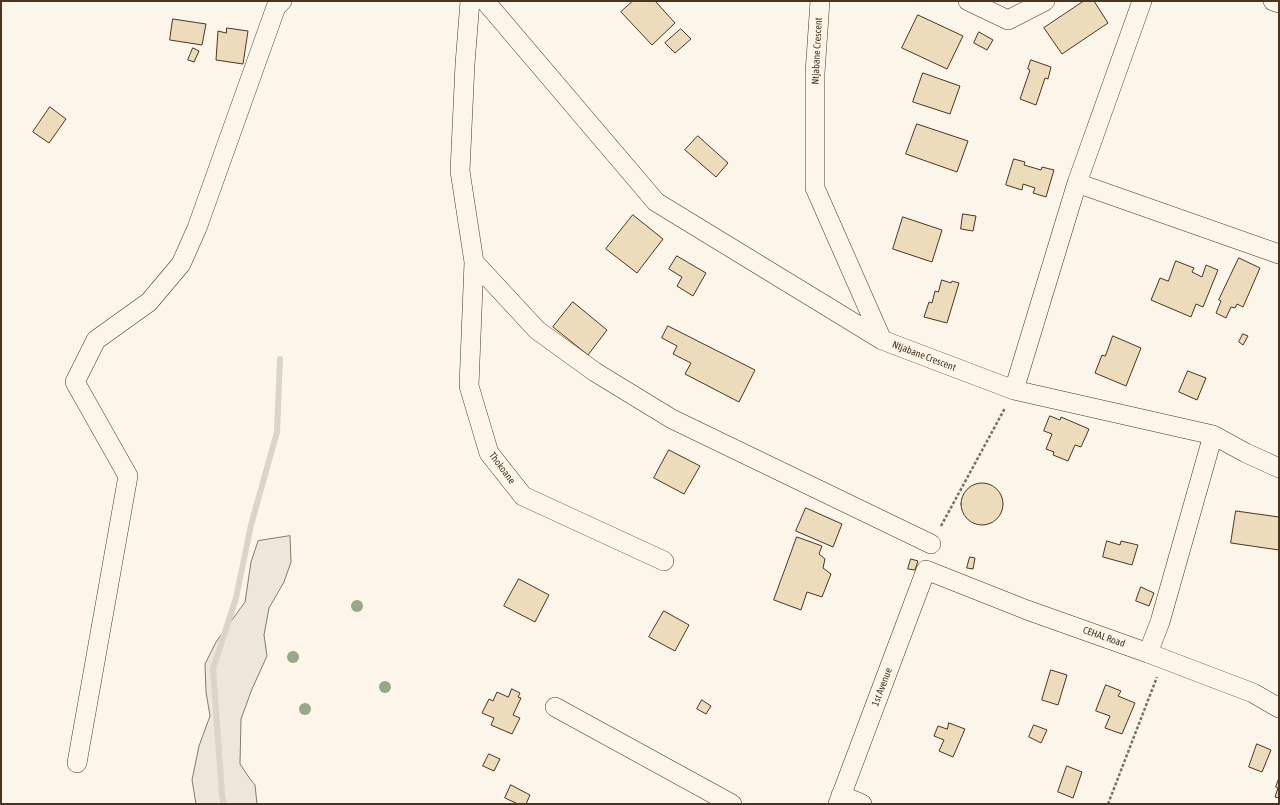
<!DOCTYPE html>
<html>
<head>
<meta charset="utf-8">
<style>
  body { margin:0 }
  #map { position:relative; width:1280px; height:805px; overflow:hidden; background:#fbf6e9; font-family:"Asap Condensed",sans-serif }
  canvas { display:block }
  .frame { position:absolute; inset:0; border:2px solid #4a3520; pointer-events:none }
</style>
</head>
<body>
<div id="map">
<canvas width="1280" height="805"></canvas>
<div class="frame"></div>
</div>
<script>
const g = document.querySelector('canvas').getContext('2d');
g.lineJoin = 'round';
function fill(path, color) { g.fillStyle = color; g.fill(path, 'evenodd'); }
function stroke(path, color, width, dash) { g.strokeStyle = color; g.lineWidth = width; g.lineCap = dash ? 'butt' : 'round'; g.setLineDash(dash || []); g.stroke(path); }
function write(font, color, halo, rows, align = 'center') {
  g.font = font + ' "Asap Condensed",sans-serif'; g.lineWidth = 3; g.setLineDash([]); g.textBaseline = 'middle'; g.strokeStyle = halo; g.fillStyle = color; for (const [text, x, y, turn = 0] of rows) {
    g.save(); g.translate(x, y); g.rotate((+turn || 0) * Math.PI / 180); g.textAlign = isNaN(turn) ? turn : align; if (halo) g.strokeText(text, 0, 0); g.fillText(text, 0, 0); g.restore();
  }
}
const green = new Path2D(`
  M290 536 291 562 284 582 269 608 264 635 267 656 252 689 241 719 240 764 250 779 255 785 257 804H196L192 780 199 746 210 716 206 692 205 664 216 642 245 602 251 562 258 541Z`);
const stream = new Path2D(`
  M224 804 222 795 213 669 236 598 251 525 277 432 280 359`);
const building = new Path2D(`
  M633 1H655L675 23 652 45 621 12Z
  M1084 1H1094L1108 23 1062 54 1044 28Z
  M918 15 963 36 947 69 902 48Z
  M173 19 206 24 202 45 170 40Z
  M227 28 248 31 243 64 216 60 218 31 226 33Z
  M681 29 691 39 675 53 665 43Z
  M979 32 993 40 987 50 974 43Z
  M193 48 199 51 194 62 188 60Z
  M1031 60 1051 67 1048 79 1045 78 1036 105 1020 99 1030 70 1028 69Z
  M923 73 960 86 950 114 913 102Z
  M50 107 66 119 49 143 33 132Z
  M917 124 968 141 957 172 906 154Z
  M698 136 728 163 716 177 685 150Z
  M1014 159 1025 162 1024 165 1041 170 1042 167 1054 170 1046 197 1033 193 1035 188 1023 184 1022 190 1006 185Z
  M963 214 976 216 973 231 961 229Z
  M633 215 663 239 637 273 606 249Z
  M903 217 942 230 932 262 893 249Z
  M677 256 706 273 693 296 677 286 682 277 669 269Z
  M1239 258 1260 268 1243 307 1237 304 1235 308 1231 307 1226 318 1216 313 1221 301 1219 300Z
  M1176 261 1194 268 1192 272 1202 277 1206 265 1218 270 1203 307 1196 304 1191 317 1151 300 1160 278 1168 281Z
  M942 280 951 283 952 281 959 283 947 323 924 317 929 302 932 303 935 291 938 292Z
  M573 302 607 330 588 355 553 327Z
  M668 326 755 370 739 402 685 374 691 363 673 354 677 346 662 338Z
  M1243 334 1248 336 1243 345 1239 342Z
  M1113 336 1141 348 1126 386 1095 373 1102 355 1105 356Z
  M1188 371 1206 378 1197 400 1179 392Z
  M1050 416 1060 420 1061 417 1089 429 1081 447 1075 445 1068 461 1053 455 1054 452 1046 449 1052 434 1044 431Z
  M669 450 700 466 684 494 654 478Z
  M961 504a21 21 0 1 1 42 0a21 21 0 1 1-42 0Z
  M806 508 842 524 833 547 796 531Z
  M1236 511 1279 517V550L1231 543Z
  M797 537 822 546 819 554 825 559 823 568 831 574 822 597 807 592 801 610 774 600Z
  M1107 541 1120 545 1121 541 1138 545 1132 565 1103 557Z
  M970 557 975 558 973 569 967 568Z
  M911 559 918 561 915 570 908 569Z
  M519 579 549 595 535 622 504 606Z
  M1141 587 1154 593 1149 606 1136 601Z
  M664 611 689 625 675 651 649 637Z
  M1051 670 1067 675 1058 705 1042 700Z
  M1106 685 1121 691 1118 696 1135 703 1122 734 1105 728 1110 716 1096 711Z
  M512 689 520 693 518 697 521 698 513 715 520 718 512 734 491 725 494 718 482 713 489 699 493 701 497 692 508 697Z
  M702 700 711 706 706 714 697 709Z
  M949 723 965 729 953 757 939 751 944 740 934 736 938 726 947 729Z
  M1034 725 1047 730 1041 743 1029 737Z
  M1257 744 1271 750 1262 772 1249 767Z
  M489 754 500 759 494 771 483 766Z
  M1067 766 1082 772 1073 798 1058 792Z
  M1279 778V798L1275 797 1278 788 1276 787Z
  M511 785 530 795 526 804H518L505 798Z`);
const path = new Path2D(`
  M941 526 1005 408
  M1108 804 1157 677`);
const street = new Path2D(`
  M470 1 465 64 460 171 474 262 537 330 595 372 672 419 931 544
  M485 1 656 202 882 340
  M820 1 815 73V188L882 340 1014 390 1213 435 1246 453 1279 468
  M968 1 1008 20 1045 1
  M1273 1 1279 3
  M1077 183 1279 254
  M474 262 469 386 489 453 523 496 664 561
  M1014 390 1077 183 1142 1
  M1148 653 1160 622 1213 435
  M555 707 732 804
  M77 763 128 476 75 382 96 340 149 302 181 264 197 228 276 7 282 1
  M841 795 862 804
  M838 804 926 570 1027 610 1148 653 1253 693 1279 708`);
const trees = [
  [357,606],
  [293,657],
  [385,687],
  [305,709]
];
const streetNames = [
  ["Ntjabane Crescent",817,51,-87],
  ["Ntjabane Crescent",924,356,21],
  ["Thokoane",502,468,53],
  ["CEHAL Road",1104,637,19],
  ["1st Avenue",882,687,-69]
];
fill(green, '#ede6d9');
stroke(green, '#887966', 1);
stroke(stream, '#dcd4c6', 6);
fill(building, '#ecdcbc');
stroke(building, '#4a3520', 1);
stroke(street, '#4a3520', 20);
stroke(path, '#7f6f5c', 2.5, [3, 2]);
stroke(street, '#fbf6e9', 19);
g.fillStyle = '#96a887';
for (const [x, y] of trees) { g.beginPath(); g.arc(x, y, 6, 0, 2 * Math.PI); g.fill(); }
write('10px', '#4a3520', '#fbf6e9', streetNames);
</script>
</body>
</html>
